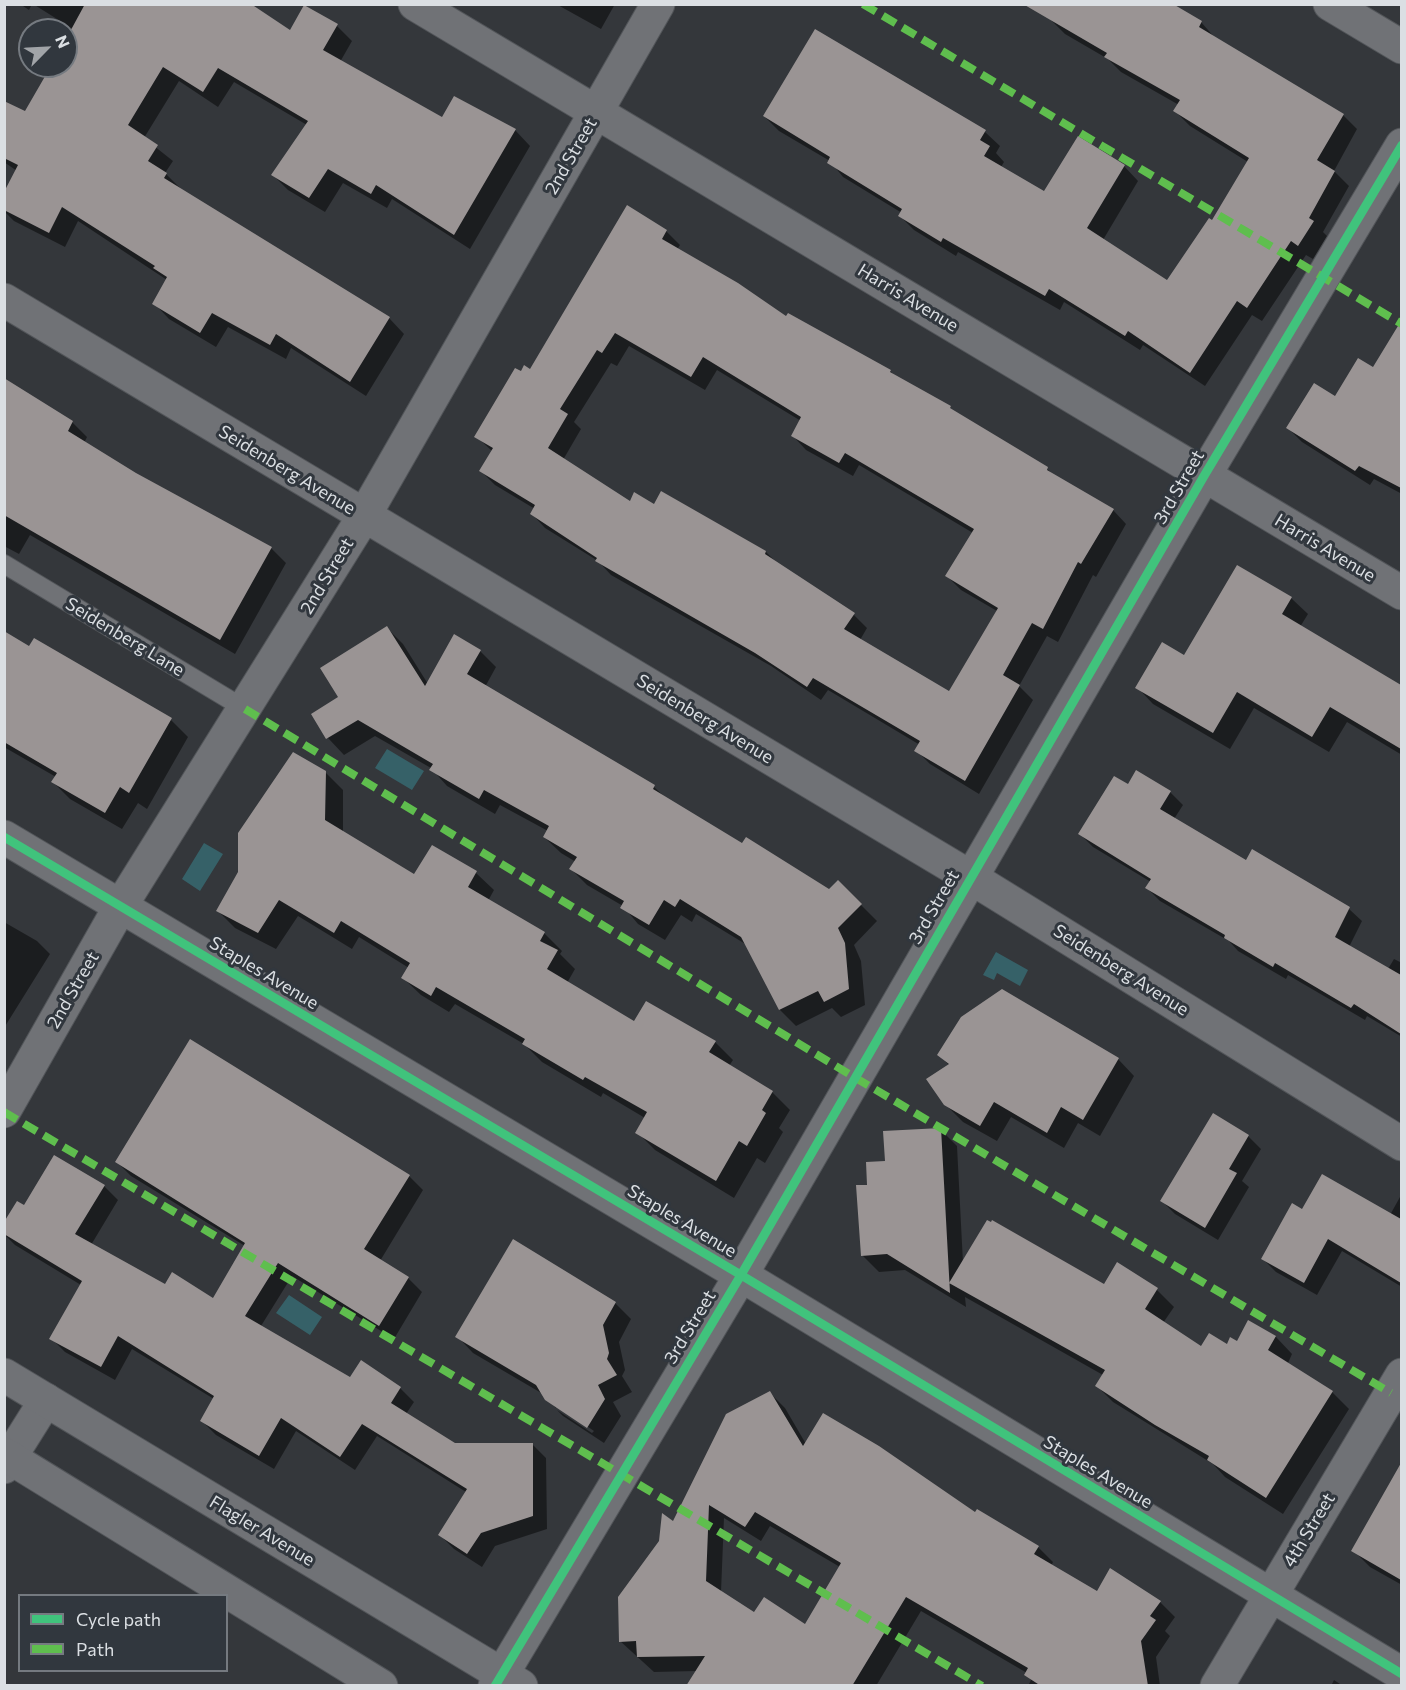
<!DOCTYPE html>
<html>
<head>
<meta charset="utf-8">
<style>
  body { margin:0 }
  #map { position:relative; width:1406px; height:1690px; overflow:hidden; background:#34373b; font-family:Commissioner,sans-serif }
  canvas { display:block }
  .frame { position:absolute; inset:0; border:6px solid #dbdfe3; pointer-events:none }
  .legend { position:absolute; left:18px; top:1594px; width:210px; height:78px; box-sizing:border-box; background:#31373e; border:2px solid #757a80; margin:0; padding:8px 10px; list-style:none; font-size:18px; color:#dbdfe3 }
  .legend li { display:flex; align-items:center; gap:12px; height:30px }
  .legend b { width:30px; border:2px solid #757a80 }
  .north { position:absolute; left:18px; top:18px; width:60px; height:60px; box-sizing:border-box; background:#31373e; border:2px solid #757a80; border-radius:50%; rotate:66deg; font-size:16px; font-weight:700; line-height:24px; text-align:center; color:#dbdfe3 }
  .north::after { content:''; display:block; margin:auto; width:21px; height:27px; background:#a1a4a8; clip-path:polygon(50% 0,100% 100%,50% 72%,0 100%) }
</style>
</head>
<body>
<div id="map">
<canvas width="1406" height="1690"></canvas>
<div class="frame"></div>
<ul class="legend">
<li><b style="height:8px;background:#40c37c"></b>Cycle path</li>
<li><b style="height:8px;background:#5fbe4e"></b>Path</li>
</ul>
<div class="north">N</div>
</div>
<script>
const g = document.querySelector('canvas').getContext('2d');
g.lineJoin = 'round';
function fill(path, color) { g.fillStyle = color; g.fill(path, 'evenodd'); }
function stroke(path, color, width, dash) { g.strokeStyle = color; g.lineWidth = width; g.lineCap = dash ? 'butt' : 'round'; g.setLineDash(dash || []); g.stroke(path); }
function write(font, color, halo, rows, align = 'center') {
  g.font = font + ' Commissioner,sans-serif'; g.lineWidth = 6; g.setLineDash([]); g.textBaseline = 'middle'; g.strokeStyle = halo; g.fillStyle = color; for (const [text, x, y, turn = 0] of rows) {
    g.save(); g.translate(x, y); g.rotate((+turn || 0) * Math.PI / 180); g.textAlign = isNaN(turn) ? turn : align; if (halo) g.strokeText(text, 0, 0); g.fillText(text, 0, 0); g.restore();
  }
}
const water = new Path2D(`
  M387 749 424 771 412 790 375 768Z
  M204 843 223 854 200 891 182 879Z
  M996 952 1028 970 1020 986 997 973 994 980 983 975Z
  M289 1295 322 1317 310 1335 276 1313Z`);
const shadow = new Path2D(`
  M20 4H32L29 10Z
  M33 4H248L291 32 337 26 352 41 340 62 442 119 515 130 530 146 470 249 392 199 387 208 343 183 325 212 288 190 273 175 307 125 234 82 218 107 179 81 144 138 173 161 165 173 182 190 389 318 404 334 366 396 291 348 286 359 228 327 216 347 169 319 154 303 167 280 78 221 65 247 14 221 4 211V195L17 171 4 162V131L26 113 52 66H66V42L73 29Z
  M556 4H615L601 29Z
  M1050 19 1201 22 1215 38 1343 115 1357 129 1334 171 1349 186 1323 232 1327 236 1313 259 1306 255 1262 321 1252 315 1205 386 1143 345 1140 350 1064 302 1060 310 958 252 956 256 914 230 900 216 902 213 843 177 830 161 779 131 764 116 815 31 985 132 1000 146 996 153 1004 162 1001 167 1045 193 1124 166 1138 181 1103 240 1168 282 1213 223 1248 162 1190 126 1175 111 1179 105 1121 72 1108 59 1065 34Z
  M666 231 680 245 677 250 786 318 890 371 897 378 1047 469 1056 477 1113 510 1126 524 1096 577 1093 575 1058 642 1047 636 1019 686 1033 700 979 794 930 764 916 750 920 745 828 690 821 700 771 666 611 575 598 561 545 528 532 514 535 509 495 485 481 471 493 452 476 436 521 373 531 371ZM629 346 705 390 717 370 801 421 793 436 806 450 853 476 859 465 973 533 947 576 961 590 997 611 950 693 860 640 867 628 854 615 780 566 766 552 655 506 630 503 563 460 581 429 574 422 611 363 617 366Z
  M1387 348 1402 357V494L1374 479 1370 485 1302 442 1288 428 1335 398 1374 369Z
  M4 379 72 422 87 437 84 443 135 474 271 548 286 563 235 654 30 535 19 554 4 546Z
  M1291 598 1308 614 1300 627 1402 689V755L1347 722 1329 752 1254 708 1230 749 1153 704 1137 687Z
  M387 628 403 644 428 684 480 651 496 667 485 687 654 787 667 799 742 846 829 891 838 882 877 921 854 945 861 961 865 1005 841 1017 832 1008 796 1026 780 1010 747 945 696 914 692 922 681 915 665 940 638 924 623 906 587 885 571 869 576 862 561 853 544 837 548 831 500 805 495 814 447 786 431 768 375 736 344 755 328 738 313 715 340 698Z
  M4 633 30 648 35 640 171 720 188 737 147 809 138 803 122 829 70 799 53 782 56 777 4 747Z
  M325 772 343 790V832L415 876 476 873 494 890 488 901 544 933 562 951 560 954 575 969 567 983 635 1023 715 1042 733 1060 729 1066 772 1092 790 1110 779 1128 783 1132 765 1163 757 1158 734 1198 655 1150 637 1132 645 1118 603 1093 601 1097 542 1062 524 1044 455 1004 449 1012 421 995 403 978 409 968 359 937 352 949 298 916 276 949 235 928 218 911Z
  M1128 787 1170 792 1183 805 1174 819 1247 862 1349 909 1362 921 1349 947 1388 969 1394 959 1402 963V1037L1367 1016 1365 1020 1288 975 1286 979 1238 951 1229 941 1160 901 1147 888 1151 882 1093 847 1080 834Z
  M4 922 37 941 50 954 4 1028Z
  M939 1055 1118 1059 1134 1076 1100 1136 1078 1123 1064 1148 1011 1117 997 1141 963 1122 945 1104 949 1065Z
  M940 1129 957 1146 963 1263 1104 1286 1157 1290 1174 1307 1163 1323 1202 1348 1237 1343 1249 1322 1276 1337 1292 1354 1288 1363 1332 1392 1349 1409 1283 1514 1225 1477 1213 1464 1113 1402 1096 1385 1103 1375 965 1297 966 1307 905 1270 879 1272 862 1255 869 1186 886 1163Z
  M1248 1136 1261 1149 1242 1181 1249 1187 1218 1240 1175 1214 1162 1201Z
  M117 1162 409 1176 423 1190 380 1261 408 1278 422 1292 394 1339 292 1276 261 1326 350 1379 400 1388 414 1402 406 1414 454 1444H532L546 1458 547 1529 495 1546 482 1567 454 1549 440 1535 466 1492 377 1436 355 1470 296 1431 274 1469 216 1435 202 1421 214 1399 132 1349 115 1380 65 1352 51 1338 81 1285 15 1245 4 1234 25 1208 104 1186 118 1200 91 1245 165 1286 213 1300 245 1246 131 1176Z
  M1400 1197 1402 1287 1342 1251 1317 1295 1276 1272 1263 1259 1303 1211 1390 1215Z
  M615 1303 631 1319 619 1342 625 1370 622 1376 632 1392 613 1402 621 1416 604 1443 563 1416 557 1410 592 1433 594 1431 556 1405V1408L543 1394 473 1353 457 1336Z
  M770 1393 785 1408 806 1444 975 1514 1038 1547 1053 1562 1051 1566 1097 1593 1160 1602 1175 1617 1165 1631 1170 1636 1156 1657 1160 1686H1028L1031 1680 1027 1673 921 1611 876 1686H690L697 1671 654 1672 620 1641 674 1523ZM724 1518 761 1541 770 1526 840 1567 806 1626 754 1614 721 1592Z
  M1388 1490 1402 1498V1585L1370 1567 1353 1550Z
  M1334 1680 1343 1686H1331Z`);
const building = new Path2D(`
  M85 4H251L290 30 304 5 338 24 323 50 442 117 454 96 516 129 454 235 376 185 371 194 328 169 309 198 271 175 308 121 218 68 203 92 163 67 128 125 158 145 148 161 167 173 164 178 390 317 350 382 276 334 270 345 212 313 200 333 152 304 167 277 153 268 155 266 62 207 49 233 4 210V192L18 165 4 158V101L25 111 51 66H66V39Z
  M1023 4H1173L1202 21 1199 27 1344 114 1317 160 1335 171 1309 218 1314 221 1298 246 1291 241 1247 308 1237 301 1190 373 1128 331 1125 336 1049 289 1045 296 943 238 941 242 898 216 902 209 827 163 830 157 763 116 815 29 986 130 980 140 990 146 984 156 1044 191 1078 136 1125 165 1087 228 1167 280 1209 218 1212 220 1249 158 1173 111 1180 100 1104 57 1107 53Z
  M627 205 667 230 662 239 738 283 786 316 788 313 891 370 890 372 951 406 950 408 1048 467 1047 470 1114 509 1081 564 1078 562 1043 629 1032 623 1003 675 1020 685 965 781 914 751 920 741 813 678 807 687 755 653 595 561 597 558 530 514 535 505 479 471 493 448 474 437 515 368 521 371 524 365 530 369ZM615 333 691 377 703 357 801 417 791 436 839 463 845 453 974 529 945 576 998 608 949 691 844 629 855 613 765 554 766 551 661 491 654 504 634 492 630 501 548 448 568 414 560 409 597 350 602 353Z
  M1401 321V488L1359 466 1355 471 1286 428 1314 383 1335 396 1358 358 1373 367Z
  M4 378 73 421 68 431 136 473 272 547 220 640 4 515Z
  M1237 565 1292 597 1282 614 1401 685V749L1330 707 1312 737 1237 692 1213 733 1135 688 1162 642 1184 655Z
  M387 626 425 686 454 634 481 650 467 674 655 785 653 789 742 843 746 837 829 889 838 880 862 904 838 928 845 943 849 989 824 1002 818 991 779 1010 741 937 680 899 675 907 664 900 649 925 620 908 624 901 569 869 577 857 543 837 549 826 484 790 479 799 429 770 433 764 358 720 326 739 311 714 338 697 320 668Z
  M4 631 29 646 34 638 172 718 129 793 120 787 105 813 51 782 57 773 4 742Z
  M293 752 326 771 325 820 414 874 432 845 477 871 468 887 545 932 540 941 558 950 547 969 634 1021 646 1001 716 1041 709 1052 773 1091 762 1110 766 1113 747 1146 739 1141 716 1181 635 1133 647 1112 585 1077 583 1080 522 1044 525 1039 436 987 431 996 401 978 410 963 341 921 334 933 279 900 258 933 216 911 238 872V833Z
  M1136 770 1171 791 1160 809 1246 860 1252 849 1350 907 1335 937 1401 975V1034L1354 1004 1351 1008 1275 963 1273 967 1224 938 1225 935 1145 888 1151 879 1078 834 1114 776 1128 784Z
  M1002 989 1119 1058 1083 1120 1061 1107 1047 1133 994 1102 980 1126 944 1105 926 1079 949 1064 937 1055 961 1017Z
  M190 1039 410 1175 364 1249 409 1277 379 1326 278 1263 245 1316 350 1377 361 1360 401 1387 391 1403 455 1443H533V1516L481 1533 467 1554 438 1535 467 1489 362 1424 340 1457 281 1418 259 1456 200 1421 214 1396 118 1336 101 1367 49 1339 82 1281 4 1234V1222L17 1201 24 1205 54 1155 105 1185 75 1234 165 1284 172 1272 213 1298 245 1243 115 1162Z
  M1213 1113 1249 1135 1229 1169 1237 1173 1205 1228 1160 1201Z
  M941 1128 950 1293 887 1254 861 1256 856 1185H867L866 1162 885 1161 883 1131Z
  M1322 1174 1401 1219V1283L1328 1239 1304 1283 1261 1259 1292 1203 1302 1209Z
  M987 1220 991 1222 992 1220 1104 1284 1117 1262 1158 1288 1145 1309 1201 1346 1209 1333 1227 1344 1230 1337 1237 1341 1248 1320 1276 1336 1268 1350 1333 1391 1266 1498 1207 1460 1209 1456 1155 1425 1095 1386 1105 1370 949 1283Z
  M513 1239 616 1302 603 1325 609 1353 607 1359 617 1375 598 1385 605 1399 587 1428 545 1400 536 1385 455 1337Z
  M770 1391 803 1446 823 1413 879 1446 975 1512 977 1509 1039 1546 1034 1554 1097 1591 1110 1568 1161 1601 1150 1616 1156 1620 1141 1641 1148 1686H1041L1024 1675 1028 1668 906 1597 852 1686H686L705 1656 637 1657 636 1641 619 1642 618 1597 659 1541 662 1513 673 1521 726 1414ZM709 1505 745 1527 755 1512 841 1563 805 1624 764 1597 754 1612 706 1581Z
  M1401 1463V1580L1351 1551Z`);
const service = new Path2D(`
  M4 564 245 709`);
const minor = new Path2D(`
  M415 4 1402 593
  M1330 4 1402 47
  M4 300 970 877 1402 1144
  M4 837 741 1275 1402 1674
  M4 1111 120 907 364 516 658 4
  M4 1467 46 1400
  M495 1686 741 1275 1204 476 1402 145
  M1217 1686 1402 1375`);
const secondary = new Path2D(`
  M4 1375 521 1686
  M4 1454 381 1686`);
const quiet = new Path2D(`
  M863 4 1402 324
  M245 709 854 1077 1391 1393
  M4 1112 982 1686`);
const cycleway = new Path2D(`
  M4 837 741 1275 1402 1674
  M495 1686 741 1275 1204 476 1402 145`);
const streetNames = [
  ["2nd Street",571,156,-60],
  ["Harris Avenue",908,298,31],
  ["Seidenberg Avenue",287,470,31],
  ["3rd Street",1179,487,-60],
  ["Harris Avenue",1325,548,31],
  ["2nd Street",327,576,-59],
  ["Seidenberg Lane",125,637,31],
  ["Seidenberg Avenue",705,719,31],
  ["3rd Street",934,907,-60],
  ["Seidenberg Avenue",1121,970,32],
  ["Staples Avenue",264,973,31],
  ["2nd Street",73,990,-60],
  ["Staples Avenue",682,1221,31],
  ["3rd Street",690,1327,-59],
  ["Staples Avenue",1098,1472,31],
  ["4th Street",1309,1530,-59],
  ["Flagler Avenue",262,1531,31]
];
fill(water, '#366168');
fill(shadow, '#0007');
fill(building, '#9a9494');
stroke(service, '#525559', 20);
stroke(minor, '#525559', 35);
stroke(secondary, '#525559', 35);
stroke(service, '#707276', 18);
stroke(minor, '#707276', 33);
stroke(secondary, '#707276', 33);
stroke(quiet, '#5fbe4e', 8, [15, 8]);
stroke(cycleway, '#40c37c', 9);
write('18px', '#dbdfe3', '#31373e', streetNames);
</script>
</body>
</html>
